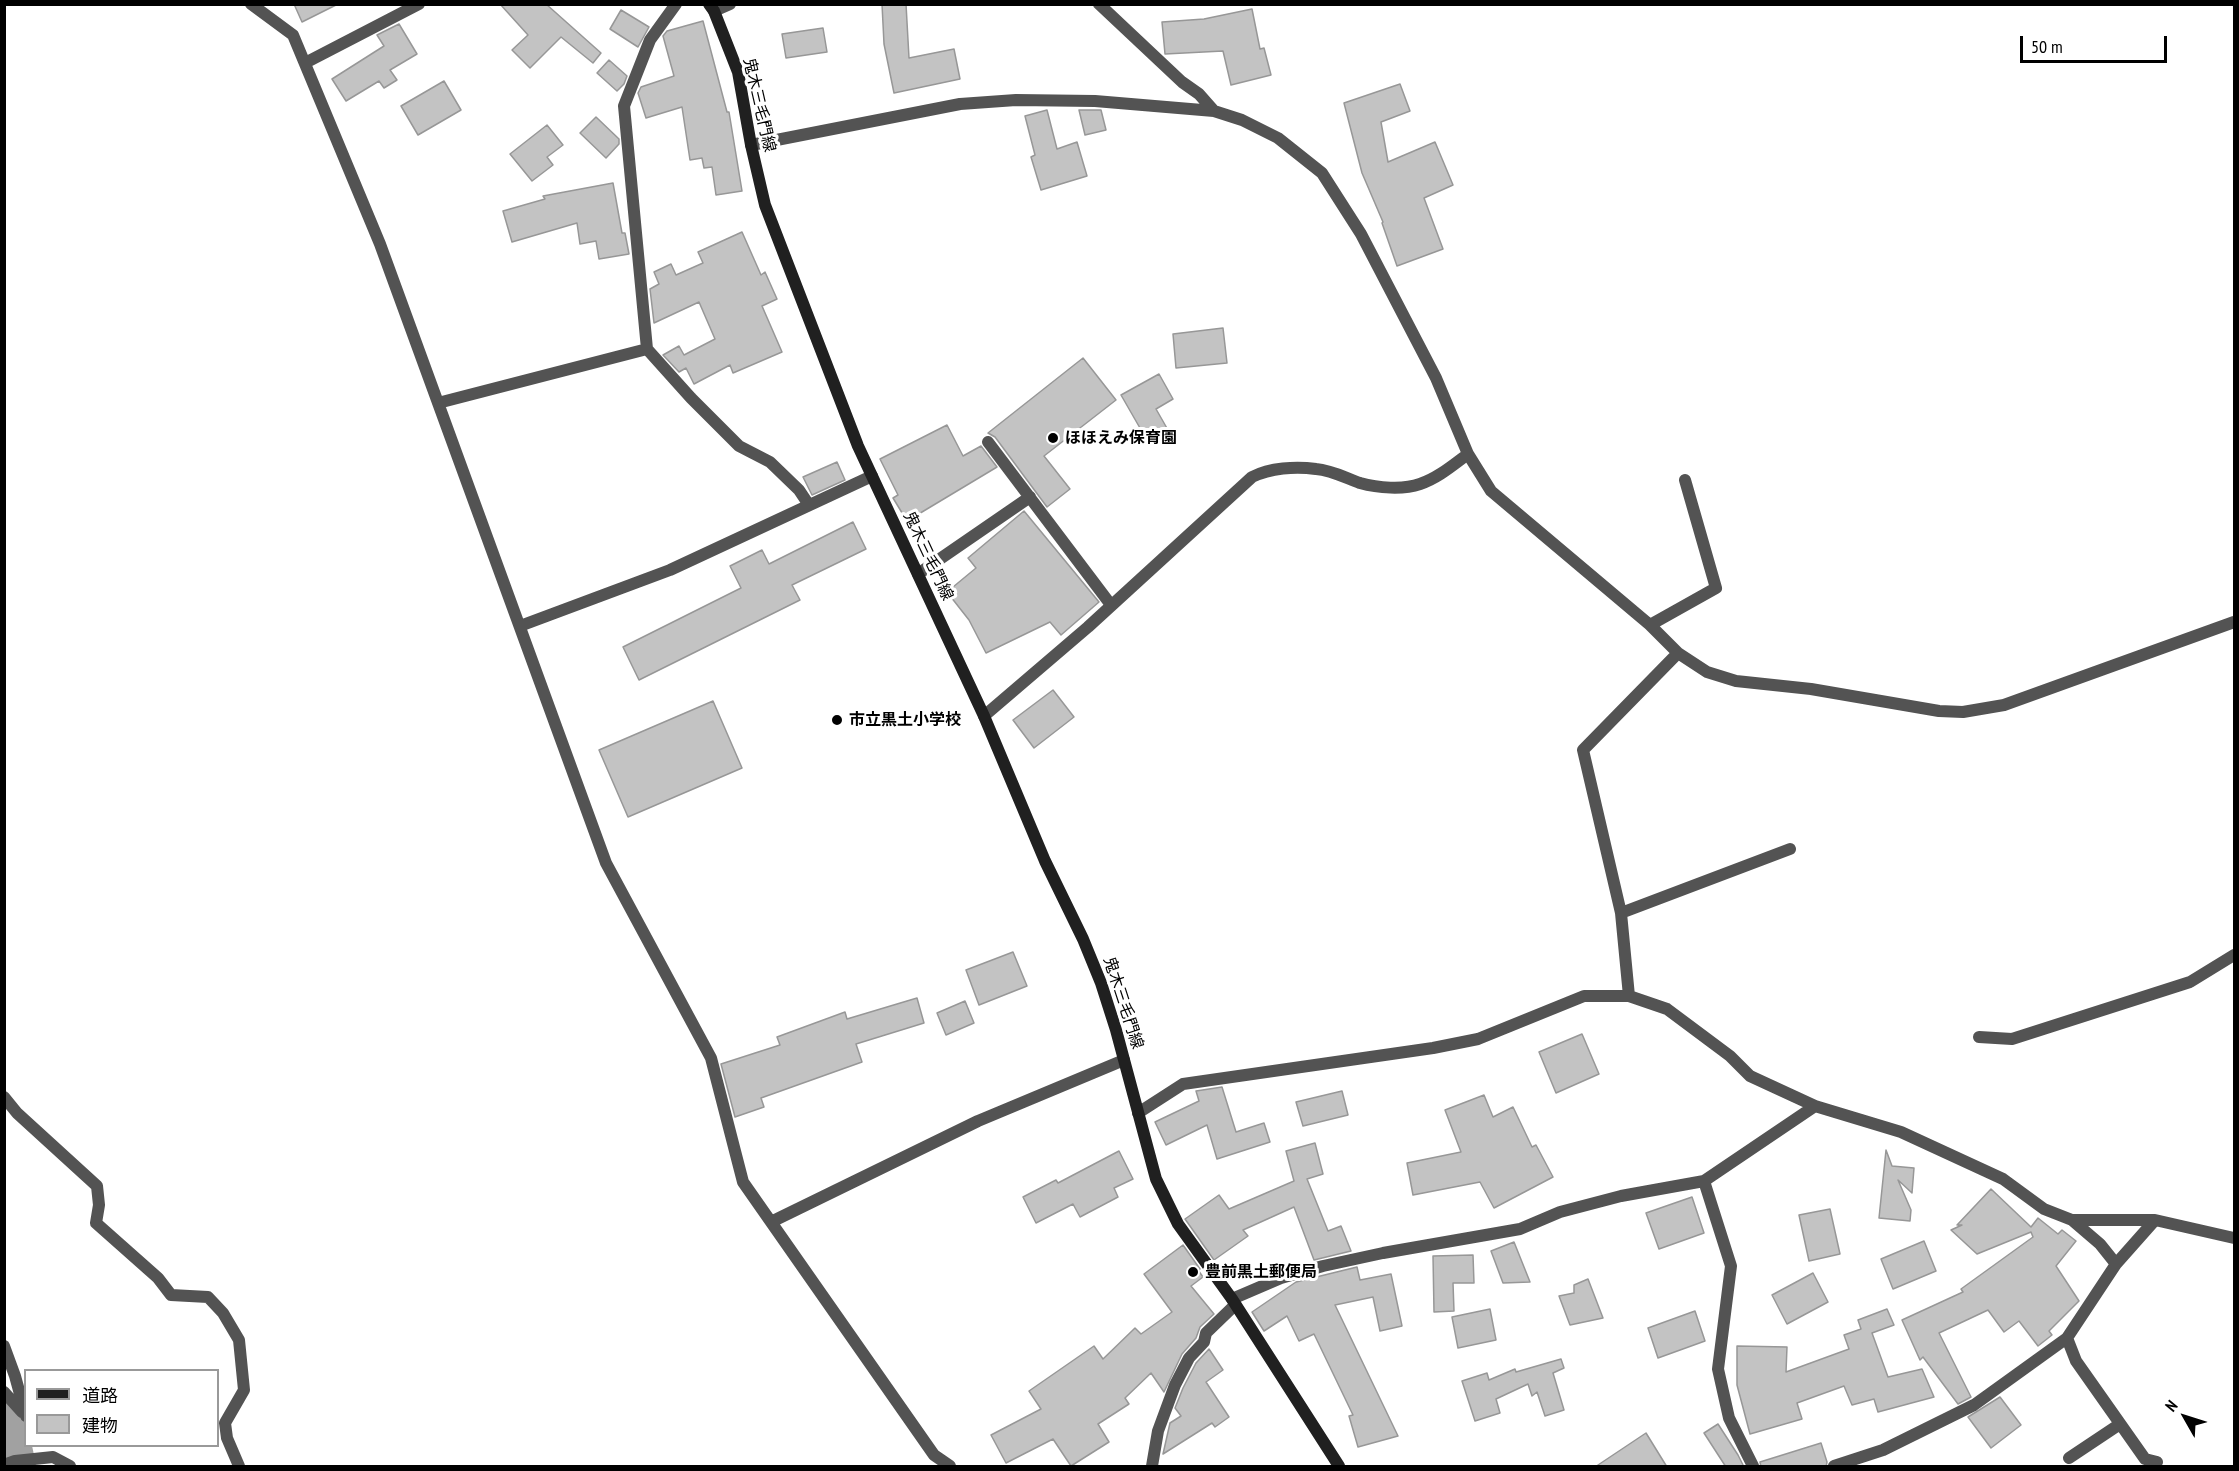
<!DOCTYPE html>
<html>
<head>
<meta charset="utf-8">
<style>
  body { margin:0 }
  #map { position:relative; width:2239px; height:1471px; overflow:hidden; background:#fff; font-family:"PT Sans Narrow","Noto Sans JP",sans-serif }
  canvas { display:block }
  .frame { position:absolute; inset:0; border:6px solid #000; pointer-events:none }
  .legend { position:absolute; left:24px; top:1369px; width:195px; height:78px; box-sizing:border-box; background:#fff; border:2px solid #999; margin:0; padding:8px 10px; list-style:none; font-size:18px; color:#000 }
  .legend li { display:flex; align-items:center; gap:12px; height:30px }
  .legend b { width:30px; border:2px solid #999 }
  .north { position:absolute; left:2155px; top:1387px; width:60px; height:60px; -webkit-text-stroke:4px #fff; paint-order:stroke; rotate:309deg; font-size:16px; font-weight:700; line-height:24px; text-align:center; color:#000 }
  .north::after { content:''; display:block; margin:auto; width:21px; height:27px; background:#000; clip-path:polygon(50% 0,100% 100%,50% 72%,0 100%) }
  .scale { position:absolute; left:2020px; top:36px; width:147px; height:27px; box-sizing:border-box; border:3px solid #000; border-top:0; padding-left:8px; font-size:18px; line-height:21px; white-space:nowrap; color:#000; -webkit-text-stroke:4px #fff; paint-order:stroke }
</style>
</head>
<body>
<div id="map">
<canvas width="2239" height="1471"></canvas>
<div class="frame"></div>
<ul class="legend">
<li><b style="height:8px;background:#202020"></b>道路</li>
<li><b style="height:16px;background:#c3c3c3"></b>建物</li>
</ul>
<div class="north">N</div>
<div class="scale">50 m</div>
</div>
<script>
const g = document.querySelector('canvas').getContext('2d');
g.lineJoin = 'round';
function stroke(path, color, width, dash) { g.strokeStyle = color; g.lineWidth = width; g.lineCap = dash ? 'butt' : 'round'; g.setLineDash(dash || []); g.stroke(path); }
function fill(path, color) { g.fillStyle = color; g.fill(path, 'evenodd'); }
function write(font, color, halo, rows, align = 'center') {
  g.font = font + ' "PT Sans Narrow","Noto Sans JP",sans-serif'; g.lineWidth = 6; g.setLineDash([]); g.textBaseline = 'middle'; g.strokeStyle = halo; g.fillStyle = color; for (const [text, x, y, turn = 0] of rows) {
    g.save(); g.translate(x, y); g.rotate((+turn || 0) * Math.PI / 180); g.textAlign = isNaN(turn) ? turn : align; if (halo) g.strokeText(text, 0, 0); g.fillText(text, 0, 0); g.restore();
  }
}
const river = new Path2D(`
  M4 1419 10 1424 19 1466`);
const building = new Path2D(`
  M294 4H338L302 22Z
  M500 4H546L601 53 593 63 561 37 530 68 512 50 528 35Z
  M882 4H906L909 58 954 49 960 79 894 93 884 44Z
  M1252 9 1260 49 1264 48 1271 75 1231 85 1223 51 1165 54 1162 22 1204 19Z
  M621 10 649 27 638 47 610 29Z
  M703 21 727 112H729L742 191 716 195 712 167 704 168 702 158 690 160 682 107 646 118 638 93 641 87 674 76 663 36 667 31Z
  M399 24 417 54 390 70 397 80 384 88 379 81 346 101 332 79 384 46 377 35Z
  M823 28 827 52 786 58 782 34Z
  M609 60 627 76 624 84 617 91 597 73Z
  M444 81 461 110 418 135 401 106Z
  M1400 84 1410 111 1381 122 1388 162 1435 142 1453 185 1424 198 1443 249 1397 266 1382 223 1383 222 1362 173 1344 103Z
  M1047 110 1057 149 1077 142 1087 176 1041 190 1031 157 1035 155 1025 116Z
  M1079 110H1101L1106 130 1085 135Z
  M596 117 619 139V144L606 158 580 133Z
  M547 125 563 145 547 157 553 165 532 181 510 154Z
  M613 183 622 233H625L629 254 599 259 596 241 580 244 577 223 512 242 503 211 545 199 543 196Z
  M742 232 761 275 765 272 777 299 762 306 782 352 733 373 730 365 694 384 686 368 679 372 663 355 679 346 684 355 715 339 699 302 654 323 650 289 659 284 654 272 671 264 676 275 703 263 698 252Z
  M1223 328 1227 363 1176 368 1173 334Z
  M1083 358 1116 400 1044 456 1070 489 1047 507 995 437 988 433Z
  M1159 374 1173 399 1156 409 1168 430 1148 442 1121 395Z
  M947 425 963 456 981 446 997 467 907 521 893 498 898 495 880 459Z
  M837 462 845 480 812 495 803 477Z
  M1024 511 1099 602 1061 635 1050 622 986 653 969 620 947 592 976 568 968 558Z
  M853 522 866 549 792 585 800 600 639 680 623 647 741 588 730 566 762 550 769 564Z
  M1053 690 1074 717 1034 748 1013 720Z
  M713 701 742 768 628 817 599 750Z
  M1013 952 1027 986 979 1005 966 970Z
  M917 998 924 1023 856 1044 862 1062 761 1098 764 1107 735 1117 721 1064 780 1045 777 1037 845 1012 847 1019Z
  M965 1001 974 1023 946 1035 937 1013Z
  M1582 1034 1599 1074 1556 1093 1539 1052Z
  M1222 1087 1236 1132 1264 1123 1270 1142 1217 1159 1207 1125 1166 1145 1155 1122 1199 1101 1196 1091Z
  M1342 1091 1348 1115 1303 1126 1296 1102Z
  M1484 1095 1493 1117 1513 1107 1532 1147 1536 1145 1553 1177 1494 1208 1480 1182 1413 1195 1407 1163 1461 1152 1445 1110Z
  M1315 1143 1323 1174 1307 1179 1328 1231 1341 1226 1351 1251 1314 1260 1294 1207 1243 1230 1248 1236 1214 1260 1185 1219 1219 1195 1229 1209 1294 1181 1286 1151Z
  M1886 1150 1892 1166 1914 1168 1912 1193 1898 1180 1911 1210 1910 1221 1879 1218Z
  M1119 1151 1133 1179 1114 1188 1118 1197 1080 1217 1073 1204 1036 1223 1023 1197 1056 1180 1058 1183Z
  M1991 1189 2031 1227 2038 1218 2058 1234 2062 1230 2076 1241 2056 1266 2079 1301 2049 1331 2052 1335 2038 1346 2019 1321 2004 1332 1988 1310 1939 1333 1971 1397 1958 1404 1923 1357 1920 1360 1902 1320 1963 1292 1961 1289 2033 1237 2031 1232 1977 1254 1951 1230 1962 1225H1957Z
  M1692 1197 1704 1233 1659 1249 1646 1213Z
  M1830 1209 1840 1254 1809 1261 1799 1215Z
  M1924 1241 1936 1271 1893 1289 1881 1259Z
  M1514 1242 1530 1282 1503 1283 1491 1251Z
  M1183 1245 1200 1269 1198 1270 1203 1277 1191 1286 1214 1314 1200 1327 1196 1338 1182 1354 1164 1392 1151 1373 1125 1398 1129 1404 1098 1424 1109 1442 1071 1466 1053 1439 1006 1463 991 1435 1041 1409 1029 1391 1094 1346 1103 1359 1135 1328 1141 1334 1172 1312 1144 1274Z
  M1473 1255 1474 1283H1453L1454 1311 1434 1312 1433 1256Z
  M1357 1267 1360 1280 1391 1274 1402 1326 1380 1331 1373 1297 1335 1305 1398 1436 1358 1447 1349 1416 1353 1415 1314 1334 1299 1341 1287 1316 1264 1331 1252 1312 1296 1282Z
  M1813 1273 1828 1302 1787 1324 1772 1295Z
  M1588 1279 1603 1318 1570 1325 1559 1296 1574 1293V1285Z
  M1490 1309 1496 1340 1458 1348 1452 1317Z
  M1887 1309 1894 1325 1872 1333 1888 1377 1922 1369 1934 1397 1878 1412 1874 1399 1852 1405 1844 1386 1797 1403 1802 1419 1750 1434 1737 1385V1346L1787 1347 1786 1372 1849 1349 1844 1335 1861 1329 1858 1320Z
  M1695 1311 1705 1341 1658 1358 1648 1328Z
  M1209 1349 1223 1370 1206 1382 1229 1417 1215 1427 1212 1423 1163 1454 1170 1423 1181 1416 1175 1408 1183 1388 1196 1363Z
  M1561 1359 1564 1368 1553 1373 1564 1410 1545 1416 1537 1392 1532 1396 1528 1384 1496 1399 1500 1413 1475 1421 1462 1381 1487 1373 1489 1380 1515 1369 1516 1372Z
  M2000 1397 2021 1425 1991 1448 1968 1417Z
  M1718 1424 1738 1455 1744 1467H1726L1704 1433Z
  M1646 1433 1667 1467H1595Z
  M1821 1443 1827 1462 1826 1467H1761L1760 1462Z`);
const street = new Path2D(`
  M251 4 293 35 380 244 606 863 711 1058 743 1182 934 1455 950 1466
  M1099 4 1182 82 1199 94 1214 111
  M714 11 730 4
  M305 63 419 4
  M751 145 960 104 1016 100 1095 101 1214 111 1242 120 1278 138 1322 173 1361 234 1436 378 1468 454 1491 491 1650 625 1678 653 1707 672 1736 681 1811 689 1939 711 1963 712 2004 705 2234 622
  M647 349 691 398 739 446 770 462 799 490 809 505
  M438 403 647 349 624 106 650 40 676 4
  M988 442 1111 605
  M918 574 1030 497
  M1650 625 1716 588 1685 480
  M520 626 670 570 872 476
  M984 716 1088 627 1252 477C1270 468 1295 466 1316 469 1331 470 1346 478 1360 483 1378 488 1403 490 1420 484 1438 478 1453 465 1468 454
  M1621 913 1790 849
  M1629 996 1621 913 1583 750 1678 653
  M1979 1037 2012 1039 2190 982 2234 955
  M4 1097 17 1113 97 1186 99 1205 96 1223 158 1278 171 1295 208 1297 223 1313 239 1340 244 1390 225 1423 227 1438 239 1466
  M1138 1113 1183 1084 1433 1048 1478 1039 1584 996H1629L1667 1009 1730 1056 1750 1076 1815 1106 1901 1132 2003 1179 2044 1209 2072 1220 2100 1244 2116 1264
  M1704 1181 1731 1266 1718 1369 1729 1418 1753 1466
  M2072 1220H2155
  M771 1222 978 1121 1124 1060
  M1232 1299 1281 1278 1323 1266 1383 1253 1520 1229 1560 1212 1621 1196 1704 1181 1815 1106
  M2067 1338 2076 1361 2145 1459 2157 1462
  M4 1346 15 1376 26 1416
  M4 1392 22 1412
  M2069 1458 2120 1424
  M4 1465 15 1461 53 1457 70 1466
  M1152 1466 1158 1431 1175 1385 1189 1358 1204 1342 1206 1333 1235 1305
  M1834 1466 1883 1450 1974 1405 2067 1338 2116 1264 2155 1220 2234 1238`);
const secondary = new Path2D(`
  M709 4 714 11 738 72 751 145 765 205 858 446 984 716 1045 861 1083 939 1101 983 1116 1030 1156 1179 1178 1224 1232 1299 1339 1466`);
const markers = [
  [1053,438,6,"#000"],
  [837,720,6,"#000"],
  [1193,1272,6,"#000"]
];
const streetNames = [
  ["鬼木三毛門線",759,105,77],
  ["鬼木三毛門線",928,556,65],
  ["鬼木三毛門線",1123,1003,72]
];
const poiNames = [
  ["ほほえみ保育園",1065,438],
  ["市立黒土小学校",849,720],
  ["豊前黒土郵便局",1205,1272]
];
stroke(river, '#a1a1a1', 34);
fill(building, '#c3c3c3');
stroke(building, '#979797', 1.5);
stroke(street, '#535353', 12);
stroke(secondary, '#202020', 12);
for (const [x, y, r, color] of markers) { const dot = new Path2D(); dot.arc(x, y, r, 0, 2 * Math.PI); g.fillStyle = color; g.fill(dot); stroke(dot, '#fff', 2); }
write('16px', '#000', '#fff', streetNames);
write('bold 16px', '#000', '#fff', poiNames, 'left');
</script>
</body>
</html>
